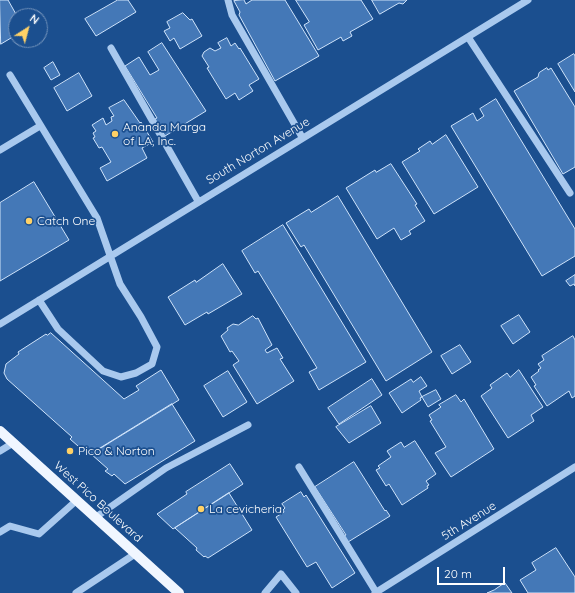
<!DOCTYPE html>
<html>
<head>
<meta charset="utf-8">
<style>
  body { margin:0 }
  #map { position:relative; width:575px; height:593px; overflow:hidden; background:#1b4f8f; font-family:Quicksand,sans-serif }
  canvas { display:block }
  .north { position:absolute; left:8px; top:8px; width:40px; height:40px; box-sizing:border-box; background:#1b4f8f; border:1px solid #7695bc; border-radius:50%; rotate:36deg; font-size:11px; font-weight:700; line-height:16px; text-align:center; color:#fff }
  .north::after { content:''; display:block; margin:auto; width:14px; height:18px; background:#ffd166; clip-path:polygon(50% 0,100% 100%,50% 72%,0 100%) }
  .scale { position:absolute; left:437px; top:567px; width:68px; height:18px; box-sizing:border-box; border:2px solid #fff; border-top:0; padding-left:5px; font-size:12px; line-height:14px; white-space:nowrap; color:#fff; -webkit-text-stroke:3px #1b4f8f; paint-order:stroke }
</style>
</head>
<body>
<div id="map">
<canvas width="575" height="593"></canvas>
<div class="north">N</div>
<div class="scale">20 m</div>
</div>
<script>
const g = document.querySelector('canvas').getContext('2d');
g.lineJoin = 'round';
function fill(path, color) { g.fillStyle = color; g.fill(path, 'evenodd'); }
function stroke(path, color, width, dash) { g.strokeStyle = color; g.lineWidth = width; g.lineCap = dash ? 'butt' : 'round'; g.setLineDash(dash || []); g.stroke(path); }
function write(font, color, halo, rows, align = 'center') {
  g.font = font + ' Quicksand,sans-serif'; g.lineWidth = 3.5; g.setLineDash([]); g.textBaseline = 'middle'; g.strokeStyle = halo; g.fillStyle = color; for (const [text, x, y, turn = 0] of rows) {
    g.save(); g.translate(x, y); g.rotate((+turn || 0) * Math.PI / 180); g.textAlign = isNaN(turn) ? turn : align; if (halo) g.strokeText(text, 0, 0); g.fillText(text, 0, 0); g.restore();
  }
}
const building = new Path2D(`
  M0 0H8L17 16 16 35 1 44Z
  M118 0H128L136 12 96 36 85 19Z
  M244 0 246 4 252 0H285L319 56 275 81 239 15 240 12 234 1Z
  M296 0H361L373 19 350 32 352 36 343 41 341 37 318 50 304 25 309 22Z
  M372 0H407L403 4 399 3 380 14Z
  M183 13 190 20 192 19 202 36 180 49 174 38 170 41 164 31 170 28 167 22Z
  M227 38 231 46 235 43 239 49 240 48 259 79 249 85 253 91 239 100 235 93 226 99 207 68 209 67 202 56 204 52 210 48 215 51 221 48 218 43Z
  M162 43 206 111 165 136 155 119 157 118 125 66 139 57 150 75 159 70 148 52Z
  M574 54 575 56V92L558 64Z
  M53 62 60 75 51 80 44 68Z
  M547 68 548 70 551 68 575 107V167L563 174 514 91 538 77 539 73Z
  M79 73 92 96 67 111 54 88Z
  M496 99 575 229V256L542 276 451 126 473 113 477 121 484 116 480 109Z
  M124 100 140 123 141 122 153 142 142 148 147 158 107 181 100 168 111 162 102 147 99 148 93 138 95 137 93 133 96 131 92 125 103 118 106 125 112 121 111 117 114 116 109 108Z
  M446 135 478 187 434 214 402 162 420 151 418 149 430 141 432 144Z
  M391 164 417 204 415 205 425 221 409 231 411 234 401 240 394 228 377 239 346 188 375 170 376 172Z
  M34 182 69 240 0 281V203Z
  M338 196 432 352 386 381 304 245 301 247 286 223 309 209 311 212Z
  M283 225 366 362 319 390 309 372 317 368 258 271 255 273 242 251Z
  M223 264 242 294 208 314 207 312 185 325 168 297 195 280 196 282Z
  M575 275V286L574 284 570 286 566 281Z
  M519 315 530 332 513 344 501 326Z
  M253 316 256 319 258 318 272 345 265 350 267 353 277 348 283 358 280 359 294 381 257 404 233 365 239 361 232 351 230 352 221 336 228 330 227 328 233 324 238 325Z
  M51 333 124 399 139 390 136 386 161 370 179 400 91 454 88 451 86 453 70 439 72 437 7 379 4 373 6 364 19 354 18 352 46 334 47 335Z
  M573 336 575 340V396L572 398 569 391 547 406 534 386 536 385 531 377 539 371 538 370 541 368 538 364 544 360 542 356Z
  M460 345 471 362 452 374 441 356Z
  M519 370 543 407 531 415 534 421 508 438 481 396 492 388 490 385 507 373 510 377Z
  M228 371 247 402 223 417 204 386Z
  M421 377 427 386 419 391 422 397 420 398 421 400 402 413 389 393 411 379 413 382Z
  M372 379 382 395 339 424 328 408Z
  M436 390 441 399 428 407 422 397Z
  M456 395 461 402 464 399 494 449 451 477 435 453 446 447 430 421 432 420 429 415 441 407 439 405Z
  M172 404 195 441 125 484 114 474 112 476 105 471 108 469 91 454Z
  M371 406 381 423 349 443 336 427Z
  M415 441 436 474 426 481 429 485 427 486 428 488 402 505 389 484 386 486 376 470 380 468 378 466 391 457 387 451 401 442 404 447Z
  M354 462 385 511 386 510 390 516 348 542 344 536 346 535 315 487Z
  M230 464 243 484 173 529 157 514 187 494 186 492Z
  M301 492 304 497 306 495 355 573 332 588 316 562 307 567 276 517 284 512 283 510 285 508 282 504Z
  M229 493 252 530 208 558 205 556 204 557 196 550 197 548 175 528Z
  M556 548 575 577V593H528L520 580 536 570 532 563Z
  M505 583 512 593H487L494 590Z`);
const minor = new Path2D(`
  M228 0 232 15 302 137
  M468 37 570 193
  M111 48 198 201
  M10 75 97 218 120 284 141 317 157 347 152 364 136 373 121 377 103 371 58 329 39 300
  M0 150 40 126
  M0 324 528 0
  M0 451 13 443
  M299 467 376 592
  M96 517 166 468 248 425
  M0 532 10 526 39 534 77 500
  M76 593 135 554
  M265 593 281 574 296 593
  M375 593 575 467`);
const major = new Path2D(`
  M0 431 179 593`);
const markers = [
  [115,134,4,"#ffd166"],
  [29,221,4,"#ffd166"],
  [70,451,4,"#ffd166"],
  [201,509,4,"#ffd166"]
];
const poiNames = [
  ["Ananda Marga",123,127],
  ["of LA, Inc.",123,141],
  ["Catch One",37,221],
  ["Pico & Norton",78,451],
  ["La cevicheria",209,509]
];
const streetNames = [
  ["South Norton Avenue",258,151,-31],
  ["West Pico Boulevard",98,502,42],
  ["5th Avenue",469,521,-32]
];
fill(building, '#4478b7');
stroke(building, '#cfe3fa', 1);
stroke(minor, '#a9c9ee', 7);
stroke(major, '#f0f6ff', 10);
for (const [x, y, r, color] of markers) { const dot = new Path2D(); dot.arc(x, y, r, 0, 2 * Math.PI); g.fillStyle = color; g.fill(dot); stroke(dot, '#1b4f8f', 1.5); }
write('12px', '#fff', '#1b4f8f', poiNames, 'left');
write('12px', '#fff', '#1b4f8f', streetNames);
</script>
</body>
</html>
